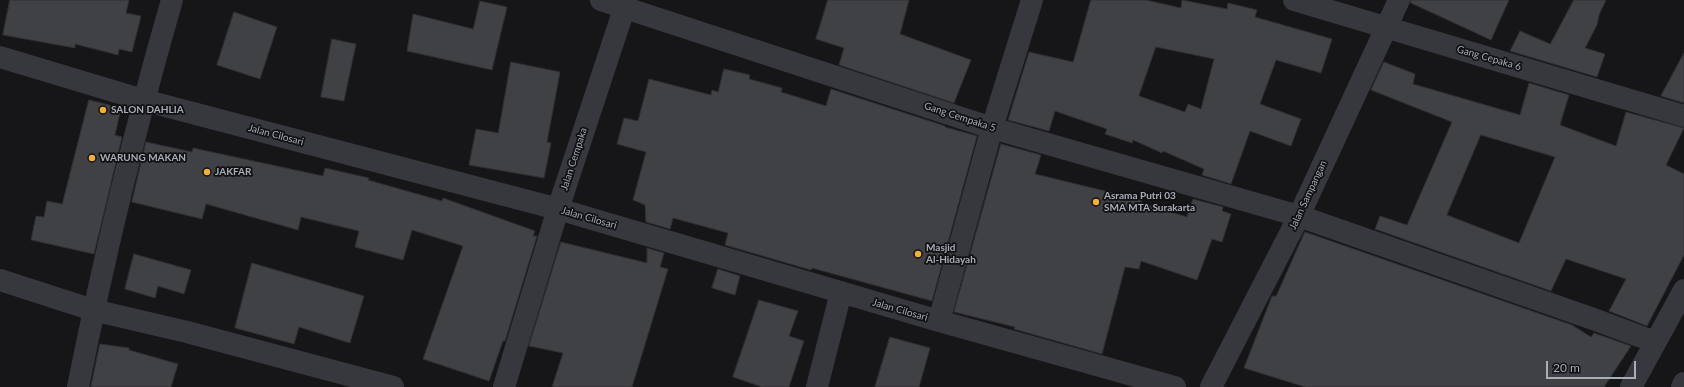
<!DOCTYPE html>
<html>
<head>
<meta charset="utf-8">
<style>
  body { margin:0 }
  #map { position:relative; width:1684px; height:387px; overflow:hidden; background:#161618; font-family:Lato,sans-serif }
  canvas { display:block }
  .scale { position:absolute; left:1546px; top:361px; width:90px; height:18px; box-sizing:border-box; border:2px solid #a8adb8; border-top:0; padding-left:5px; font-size:12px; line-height:14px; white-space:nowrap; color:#a8adb8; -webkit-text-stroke:3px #111113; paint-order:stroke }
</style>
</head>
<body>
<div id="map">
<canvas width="1684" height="387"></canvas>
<div class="scale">20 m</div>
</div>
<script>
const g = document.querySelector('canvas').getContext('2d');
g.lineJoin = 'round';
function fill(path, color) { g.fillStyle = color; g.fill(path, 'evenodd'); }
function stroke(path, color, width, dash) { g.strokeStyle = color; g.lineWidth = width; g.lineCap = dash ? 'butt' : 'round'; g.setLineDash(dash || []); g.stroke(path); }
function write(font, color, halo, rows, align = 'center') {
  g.font = font + ' Lato,sans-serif'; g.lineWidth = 3.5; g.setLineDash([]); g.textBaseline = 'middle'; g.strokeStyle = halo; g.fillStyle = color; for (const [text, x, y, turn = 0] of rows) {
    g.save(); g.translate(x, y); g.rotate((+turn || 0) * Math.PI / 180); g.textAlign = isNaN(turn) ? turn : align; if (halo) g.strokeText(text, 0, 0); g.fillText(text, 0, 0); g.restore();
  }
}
const building = new Path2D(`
  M10 0H129L126 13 141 16 132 52 119 49 118 55 75 44V48L3 35Z
  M828 0H909L900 34 971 60 954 103 839 65 844 48 816 39Z
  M1091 0H1146L1181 8 1182 0 1227 9 1228 3 1257 10 1255 17 1332 39 1321 73 1276 60 1260 104 1301 119 1291 146 1250 131 1231 184 1202 175 1204 169 1163 151 1162 153 1133 140 1132 143 1105 134 1107 129 1055 111 1049 131 1008 120 1029 52 1073 62ZM1156 47 1214 59 1201 109 1188 104 1185 112 1139 96Z
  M1411 0H1509L1491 40 1411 3Z
  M1574 0H1606L1599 15 1597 25 1585 48 1605 54 1597 77 1510 51 1520 31 1550 44Z
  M480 1 507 7 492 70 407 51 413 14 473 29Z
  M234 12 277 27 260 79 217 65Z
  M332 39 356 44 344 101 321 97Z
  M1684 53V103L1661 96Z
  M511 62 560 72 547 142 551 143 544 178 469 165 476 129 498 133Z
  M1384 62 1415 74 1413 84 1520 115 1529 83 1569 95 1560 125 1616 146 1626 112 1684 128 1666 165 1684 174V255L1647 326 1609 311 1626 279 1566 259 1551 291 1375 229 1380 216 1407 225 1452 122 1371 90ZM1481 135 1555 157 1519 243 1447 215Z
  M724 69 750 75 749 79 782 88 781 92 826 106 831 89 945 126V127L977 136 932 301 812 268 811 270 725 245 728 233 673 218 670 229 646 222 645 205 633 200 646 152 617 144 624 118 638 121 649 79 711 95 712 90 718 92Z
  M89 100 121 108 115 135 122 137 94 254 31 240 36 216 44 217 47 201 62 204Z
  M146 142 192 152 193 148 323 176 325 168 369 178 368 180 442 201 443 198 535 231 533 236H537L505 341H503L489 381 423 359 463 246 412 230 403 260 355 247 359 231 301 217 298 230 206 204 202 219 132 202Z
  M1001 144 1041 155 1035 174 1142 200 1141 203 1187 217 1193 199 1223 207 1222 211 1231 214 1222 242 1212 239 1197 280 1141 261 1139 269 1125 267 1102 354 1014 329 1015 327 954 312Z
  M1305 232 1572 325 1591 337 1594 333 1631 346 1604 387H1305L1244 368 1272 296H1276Z
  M561 242 647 263V248L664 253 660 267 668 269 632 387H552L563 353 529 346Z
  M134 254 191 270 184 294 158 286 155 298 125 289Z
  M252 263 364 296 350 343 299 327 294 344 235 328Z
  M718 269 740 276 735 295 712 288Z
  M759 300 798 311 789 336 804 341 789 387H762L733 377Z
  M890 337 930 348 919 387H875Z
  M100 344 129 348V350L178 364 171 387H91Z`);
const minor = new Path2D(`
  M601 0 992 128 1299 216 1596 320 1655 342
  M1294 0 1684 116
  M0 57 143 100 558 209 939 321 1175 387
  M0 280 93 310 187 332 393 387
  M939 321 992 128 1032 0
  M78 387C104 257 135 128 172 0
  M504 387 558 209 627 0
  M817 387 841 292
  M1211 387 1299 216 1399 0
  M1631 387 1684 290
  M1682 387 1684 383`);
const markers = [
  [103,110,4,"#f2b134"],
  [92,158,4,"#f2b134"],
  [207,172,4,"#f2b134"],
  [1096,202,4,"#f2b134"],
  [918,254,4,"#f2b134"]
];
const streetNames = [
  ["Gang Cepaka 6",1489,58,16],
  ["Gang Cempaka 5",960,117,18],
  ["Jalan Cilosari",276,135,15],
  ["Jalan Cempaka",574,159,-72],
  ["Jalan Sampangan",1308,195,-65],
  ["Jalan Cilosari",589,218,16],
  ["Jalan Cilosari",900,310,16]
];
const poiNames = [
  ["SALON DAHLIA",111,110],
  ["WARUNG MAKAN",100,158],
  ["JAKFAR",215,172],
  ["Asrama Putri 03",1104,196],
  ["SMA MTA Surakarta",1104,208],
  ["Masjid",926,248],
  ["Al-Hidayah",926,260]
];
fill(building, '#404145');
stroke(building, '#303034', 1);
stroke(minor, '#37383d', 22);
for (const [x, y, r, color] of markers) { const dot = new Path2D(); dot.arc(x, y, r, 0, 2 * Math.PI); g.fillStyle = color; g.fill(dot); stroke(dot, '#111113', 1.5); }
write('10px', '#a8adb8', '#111113', streetNames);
write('bold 10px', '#a8adb8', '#111113', poiNames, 'left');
</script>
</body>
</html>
